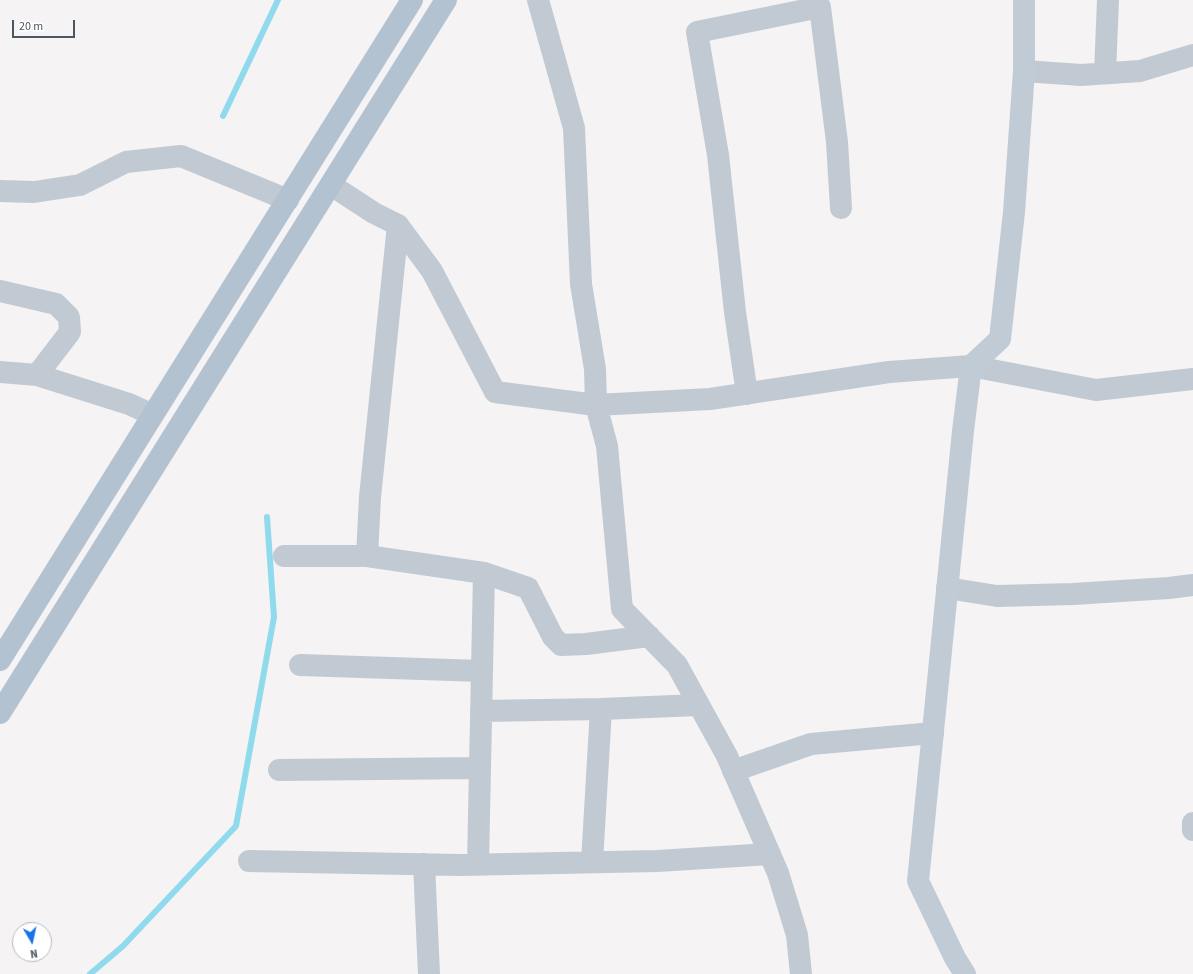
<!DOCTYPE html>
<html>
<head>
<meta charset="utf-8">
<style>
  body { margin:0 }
  #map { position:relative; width:1193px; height:974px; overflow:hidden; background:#f5f3f3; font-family:"Source Sans 3",sans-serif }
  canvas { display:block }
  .north { position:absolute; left:12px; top:922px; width:40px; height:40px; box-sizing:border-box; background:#fff; border:1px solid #b7bbc0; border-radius:50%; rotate:171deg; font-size:11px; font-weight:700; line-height:16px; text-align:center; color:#4a5661 }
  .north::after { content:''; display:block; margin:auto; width:14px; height:18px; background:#1a73e8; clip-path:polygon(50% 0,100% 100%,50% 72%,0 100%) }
  .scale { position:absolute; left:12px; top:20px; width:63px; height:18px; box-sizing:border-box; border:2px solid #4a5661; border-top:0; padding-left:5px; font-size:12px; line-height:14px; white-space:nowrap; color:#4a5661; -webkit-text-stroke:3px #fff; paint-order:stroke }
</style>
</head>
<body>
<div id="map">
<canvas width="1193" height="974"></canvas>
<div class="north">N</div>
<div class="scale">20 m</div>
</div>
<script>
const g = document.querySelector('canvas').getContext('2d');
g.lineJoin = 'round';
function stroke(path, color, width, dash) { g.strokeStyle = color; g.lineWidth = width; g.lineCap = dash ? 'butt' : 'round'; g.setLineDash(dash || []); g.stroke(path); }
const stream = new Path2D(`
  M223 116 278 0
  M90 974 123 946 236 826 274 617 267 517`);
const street = new Path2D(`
  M538 0 574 128 581 284 595 369 596 405 607 446 622 609 677 665 727 756 778 873 797 935 801 974
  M1024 71 1081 75 1140 71 1193 55
  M1105 73 1108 0
  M331 185 374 213 398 225 432 271 495 392 596 405 710 399 889 372 971 366 1096 390 1193 379
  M0 191 34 192 80 185 126 162 181 156 288 200
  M0 291 56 304 69 317 70 332 37 375
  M0 372 37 375 129 404 153 415
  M747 394 735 312 718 155 697 32 820 7 837 142 841 208
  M284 556H367L370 497 398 225
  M367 556 484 573 528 588 553 637 561 645 586 644 649 636
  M947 588 997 596 1073 594 1169 588 1193 585
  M300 665 482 671
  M481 711 601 709 698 705
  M279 770 480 768
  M733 771 811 744 933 733
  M1193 823V830
  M249 861 460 865 657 861 770 854
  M592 862 601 709
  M424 864 429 974
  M478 865 484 573`);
const secondary = new Path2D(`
  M965 974 955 958 918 881 963 431 971 366 1000 339 1014 212 1024 71V0`);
const primary = new Path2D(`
  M0 660 412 0
  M0 713 446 0`);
stroke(stream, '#90daee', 6);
stroke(street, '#c1cad2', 22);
stroke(secondary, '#c1cbd6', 22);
stroke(primary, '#b3c2d1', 22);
</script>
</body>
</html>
